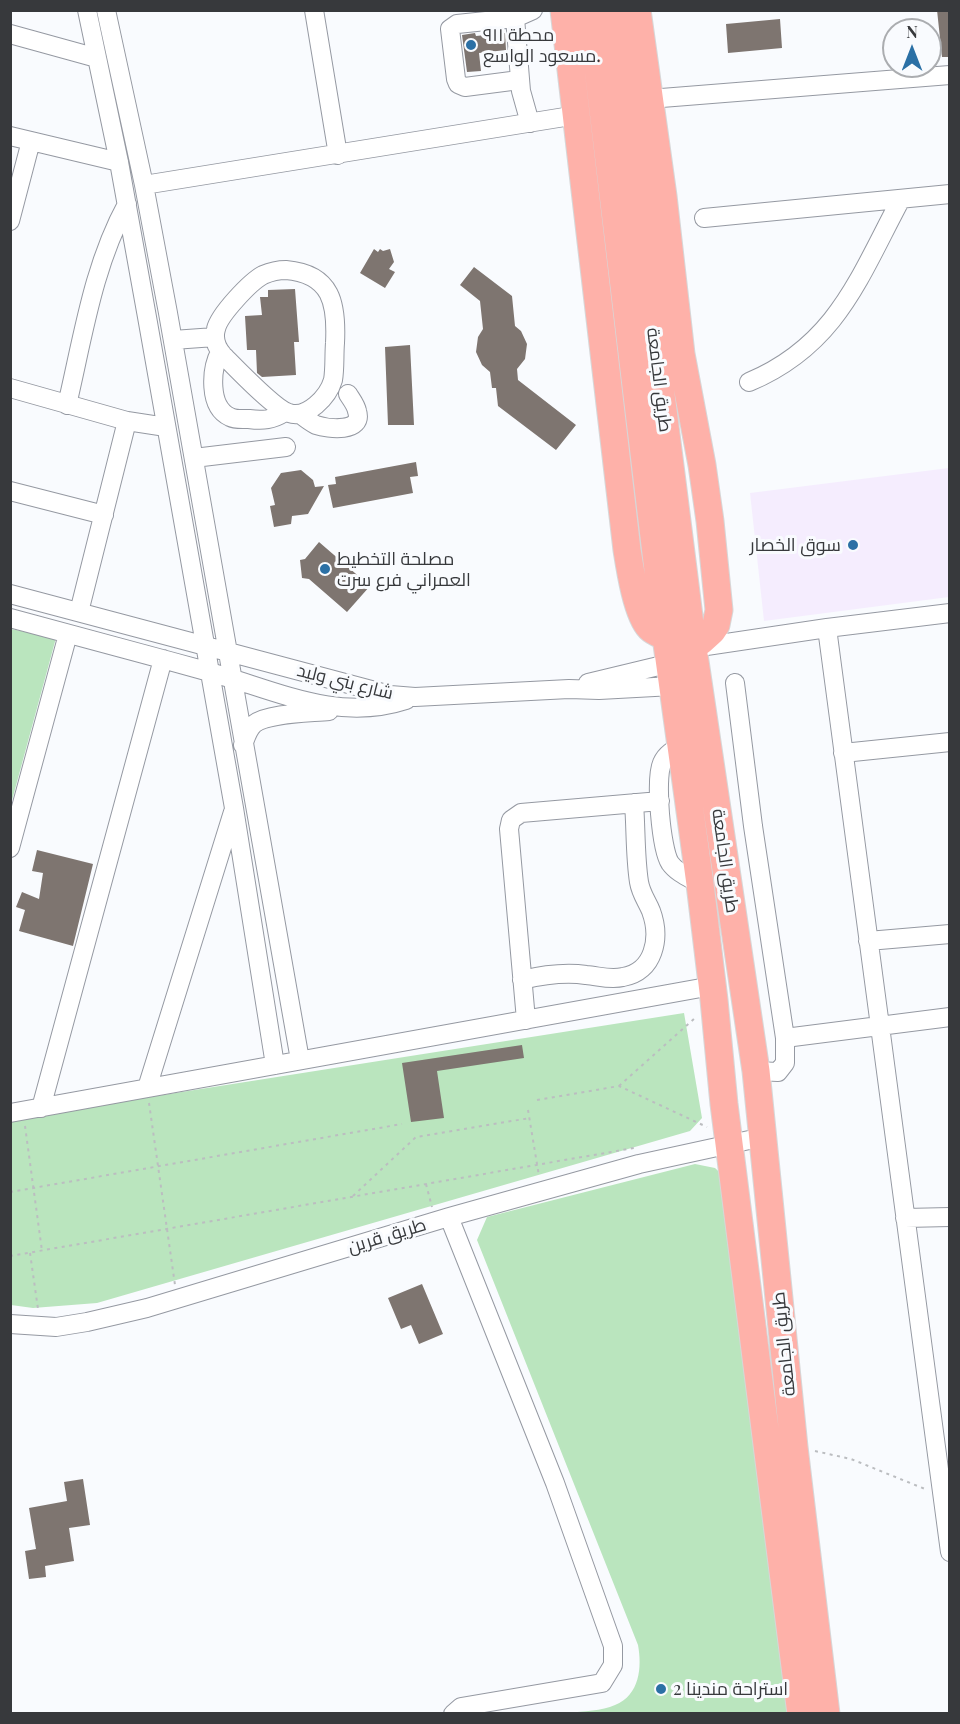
<!DOCTYPE html>
<html>
<head>
<meta charset="utf-8">
<style>
  body { margin:0 }
  #map { position:relative; width:960px; height:1724px; overflow:hidden; background:#f9fbfe; font-family:"Playfair Display",serif }
  canvas { display:block }
  .frame { position:absolute; inset:0; border:12px solid #37393c; pointer-events:none }
  .north { position:absolute; left:882px; top:18px; width:60px; height:60px; box-sizing:border-box; background:#f9fbfe; border:2px solid #abadb0; border-radius:50%; rotate:0deg; font-size:16px; font-weight:700; line-height:24px; text-align:center; color:#37393c }
  .north::after { content:''; display:block; margin:auto; width:21px; height:27px; background:#2b70a5; clip-path:polygon(50% 0,100% 100%,50% 72%,0 100%) }
</style>
</head>
<body>
<div id="map">
<canvas width="960" height="1724"></canvas>
<div class="frame"></div>
<div class="north">N</div>
</div>
<script>
const g = document.querySelector('canvas').getContext('2d');
g.lineJoin = 'round';
function fill(path, color) { g.fillStyle = color; g.fill(path, 'evenodd'); }
function stroke(path, color, width, dash) { g.strokeStyle = color; g.lineWidth = width; g.lineCap = dash ? 'butt' : 'round'; g.setLineDash(dash || []); g.stroke(path); }
function write(font, color, halo, rows, align = 'center') {
  g.font = font + ' "Playfair Display",Cairo,serif'; g.lineWidth = 6; g.setLineDash([]); g.textBaseline = 'middle'; g.strokeStyle = halo; g.fillStyle = color; for (const [text, x, y, turn = 0] of rows) {
    g.save(); g.translate(x, y); g.rotate((+turn || 0) * Math.PI / 180); g.textAlign = isNaN(turn) ? turn : align; if (halo) g.strokeText(text, 0, 0); g.fillText(text, 0, 0); g.restore();
  }
}
const commercial = new Path2D(`
  M949 468V597L764 621 750 493Z`);
const green = new Path2D(`
  M11 629 56 638 11 804Z
  M684 1013 702 1118 690 1131 97 1303 33 1308 11 1305 10 1119Z
  M695 1164 715 1168 729 1181 797 1713H569C583 1711 602 1711 615 1705 640 1695 642 1667 638 1645L477 1240 487 1217Z`);
const building = new Path2D(`
  M937 10H950V57H942Z
  M780 19 782 48 728 53 726 24Z
  M475 33 476 36 505 33 506 50 479 53 481 71 467 72 462 35Z
  M374 249 378 252 380 249 383 251 390 249 394 262 389 269 395 272 385 288 360 273Z
  M474 267 512 296 515 326 521 331 527 344 525 359 517 369 518 380 576 425 556 450 498 406 496 388H492L490 372 482 365 476 352 478 337 483 329 480 301 460 285Z
  M295 289 299 342H294L296 375 262 377 257 373 256 350H247L245 316 262 315 260 297H268V290Z
  M410 345 414 425H388L385 347Z
  M416 462 418 476 410 477 413 493 333 508 328 485 336 484 335 477Z
  M301 470 313 480 315 487 324 486 308 514 292 516 291 524 274 527 270 506 275 505 271 488 281 473Z
  M319 542 370 586 347 612 309 579 302 578 300 560 305 559Z
  M37 850 93 864 73 946 19 931 25 910 16 907 22 892 39 899 43 873 32 871Z
  M522 1045 524 1058 437 1071 444 1118 411 1122 402 1063Z
  M422 1284 443 1334 419 1344 411 1325 401 1329 388 1298Z
  M83 1479 90 1525 69 1528 74 1561 45 1566 46 1577 29 1579 25 1551 36 1549 29 1508 67 1501 64 1482Z`);
const path = new Path2D(`
  M619 1086 695 1018
  M537 1100 619 1086 707 1127
  M149 1103 175 1285
  M528 1110 539 1176
  M25 1126 42 1251
  M426 1184 432 1207
  M10 1192 402 1124
  M353 1196 416 1137 530 1118
  M30 1253 38 1309
  M10 1256 634 1148
  M815 1451 851 1459 925 1489`);
const minor = new Path2D(`
  M87 10 119 162 147 317 234 808 275 1065
  M106 10 144 185 168 313 300 1060
  M314 10 338 155
  M515 18 521 91 530 123
  M10 34 97 58
  M519 80 465 87 458 84 456 79 450 29 457 24 515 18 533 10
  M649 99 950 75
  M10 136 119 162
  M144 185 577 115
  M704 218 950 194
  M10 221 31 141
  M286 270C332 274 337 304 335 343 334 355 335 369 333 380 328 397 307 419 289 413 275 409 235 367 223 355 216 347 213 339 216 329 219 315 250 282 263 275 270 272 278 270 286 270Z
  M173 340 215 337
  M220 352C211 369 208 407 230 417 236 420 242 419 249 419 263 421 272 420 285 412
  M749 382C837 345 859 277 901 199
  M10 388 127 421 166 427
  M67 405C83 337 93 266 127 204
  M300 414C305 418 310 422 316 425 328 429 364 433 357 411 356 405 351 399 348 394
  M194 458 286 447
  M10 491 104 515
  M10 594 390 695 415 697 569 689 599 690 673 686
  M79 612 127 421
  M10 618C76 636 141 653 206 671 273 689 336 723 406 700
  M827 628 950 1552
  M693 648 827 628 950 613
  M588 683 671 663
  M735 683 753 826 785 1038V1063L778 1072 756 1071
  M243 745C246 737 248 729 254 724 268 713 310 713 329 711
  M682 746C673 750 666 754 662 763 655 779 661 849 670 863 677 873 690 878 700 884
  M843 753 950 742
  M10 848 68 634
  M868 941 950 934
  M522 980C543 975 565 972 586 975 599 976 610 980 623 977 654 972 661 938 651 911 647 901 641 894 639 882 635 856 636 829 634 803
  M526 1020 509 829 511 820 521 813 660 801
  M785 1038 950 1017
  M147 1088 233 812
  M41 1108 163 659
  M10 1113 712 986
  M449 1217 555 1483 613 1646V1665L602 1683 461 1707 453 1714
  M905 1218 950 1217
  M10 1324 56 1327 87 1322 147 1308 449 1217 639 1164 763 1137`);
const highway = new Path2D(`
  M564 10 627 550C630 569 637 615 650 628 654 632 660 634 666 637
  M591 10 666 637 700 884 714 1000 724 1104 801 1714
  M614 10 623 93 693 648 756 1071 794 1447 826 1714
  M637 10 663 196 681 354 702 465 710 521 719 610 716 625 712 631 701 641 693 643`);
const markers = [
  [471,45,6,"#2b70a5"],
  [853,545,6,"#2b70a5"],
  [325,569,6,"#2b70a5"],
  [661,1689,6,"#2b70a5"]
];
const poiNames = [
  ["محطة ٩١١",483,35],
  ["مسعود الواسع.",483,56],
  ["سوق الخصار",841,545,"right"],
  ["مصلحة التخطيط",337,559],
  ["العمراني فرع سرت",337,580],
  ["استراحة مندينا 2",673,1689]
];
const streetNames = [
  ["طريق الجامعة",659,380,83],
  ["شارع بني وليد",345,682,14],
  ["طريق الجامعة",725,861,82],
  ["طريق قرين",387,1236,-17],
  ["طريق الجامعة",784,1344,-96]
];
fill(commercial, '#f5edfe');
fill(green, '#bae5be');
fill(building, '#7e7570');
stroke(minor, '#9599a2', 20);
stroke(highway, '#d7d7d8', 29);
stroke(path, '#bbbdc0', 2, [3, 4.5]);
stroke(minor, '#fff', 18);
stroke(highway, '#feb1a9', 27);
for (const [x, y, r, color] of markers) { const dot = new Path2D(); dot.arc(x, y, r, 0, 2 * Math.PI); g.fillStyle = color; g.fill(dot); stroke(dot, '#f9fbfe', 2); }
write('18px', '#37393c', '#f9fbfe', poiNames, 'left');
write('18px', '#37393c', '#f9fbfe', streetNames);
</script>
</body>
</html>
